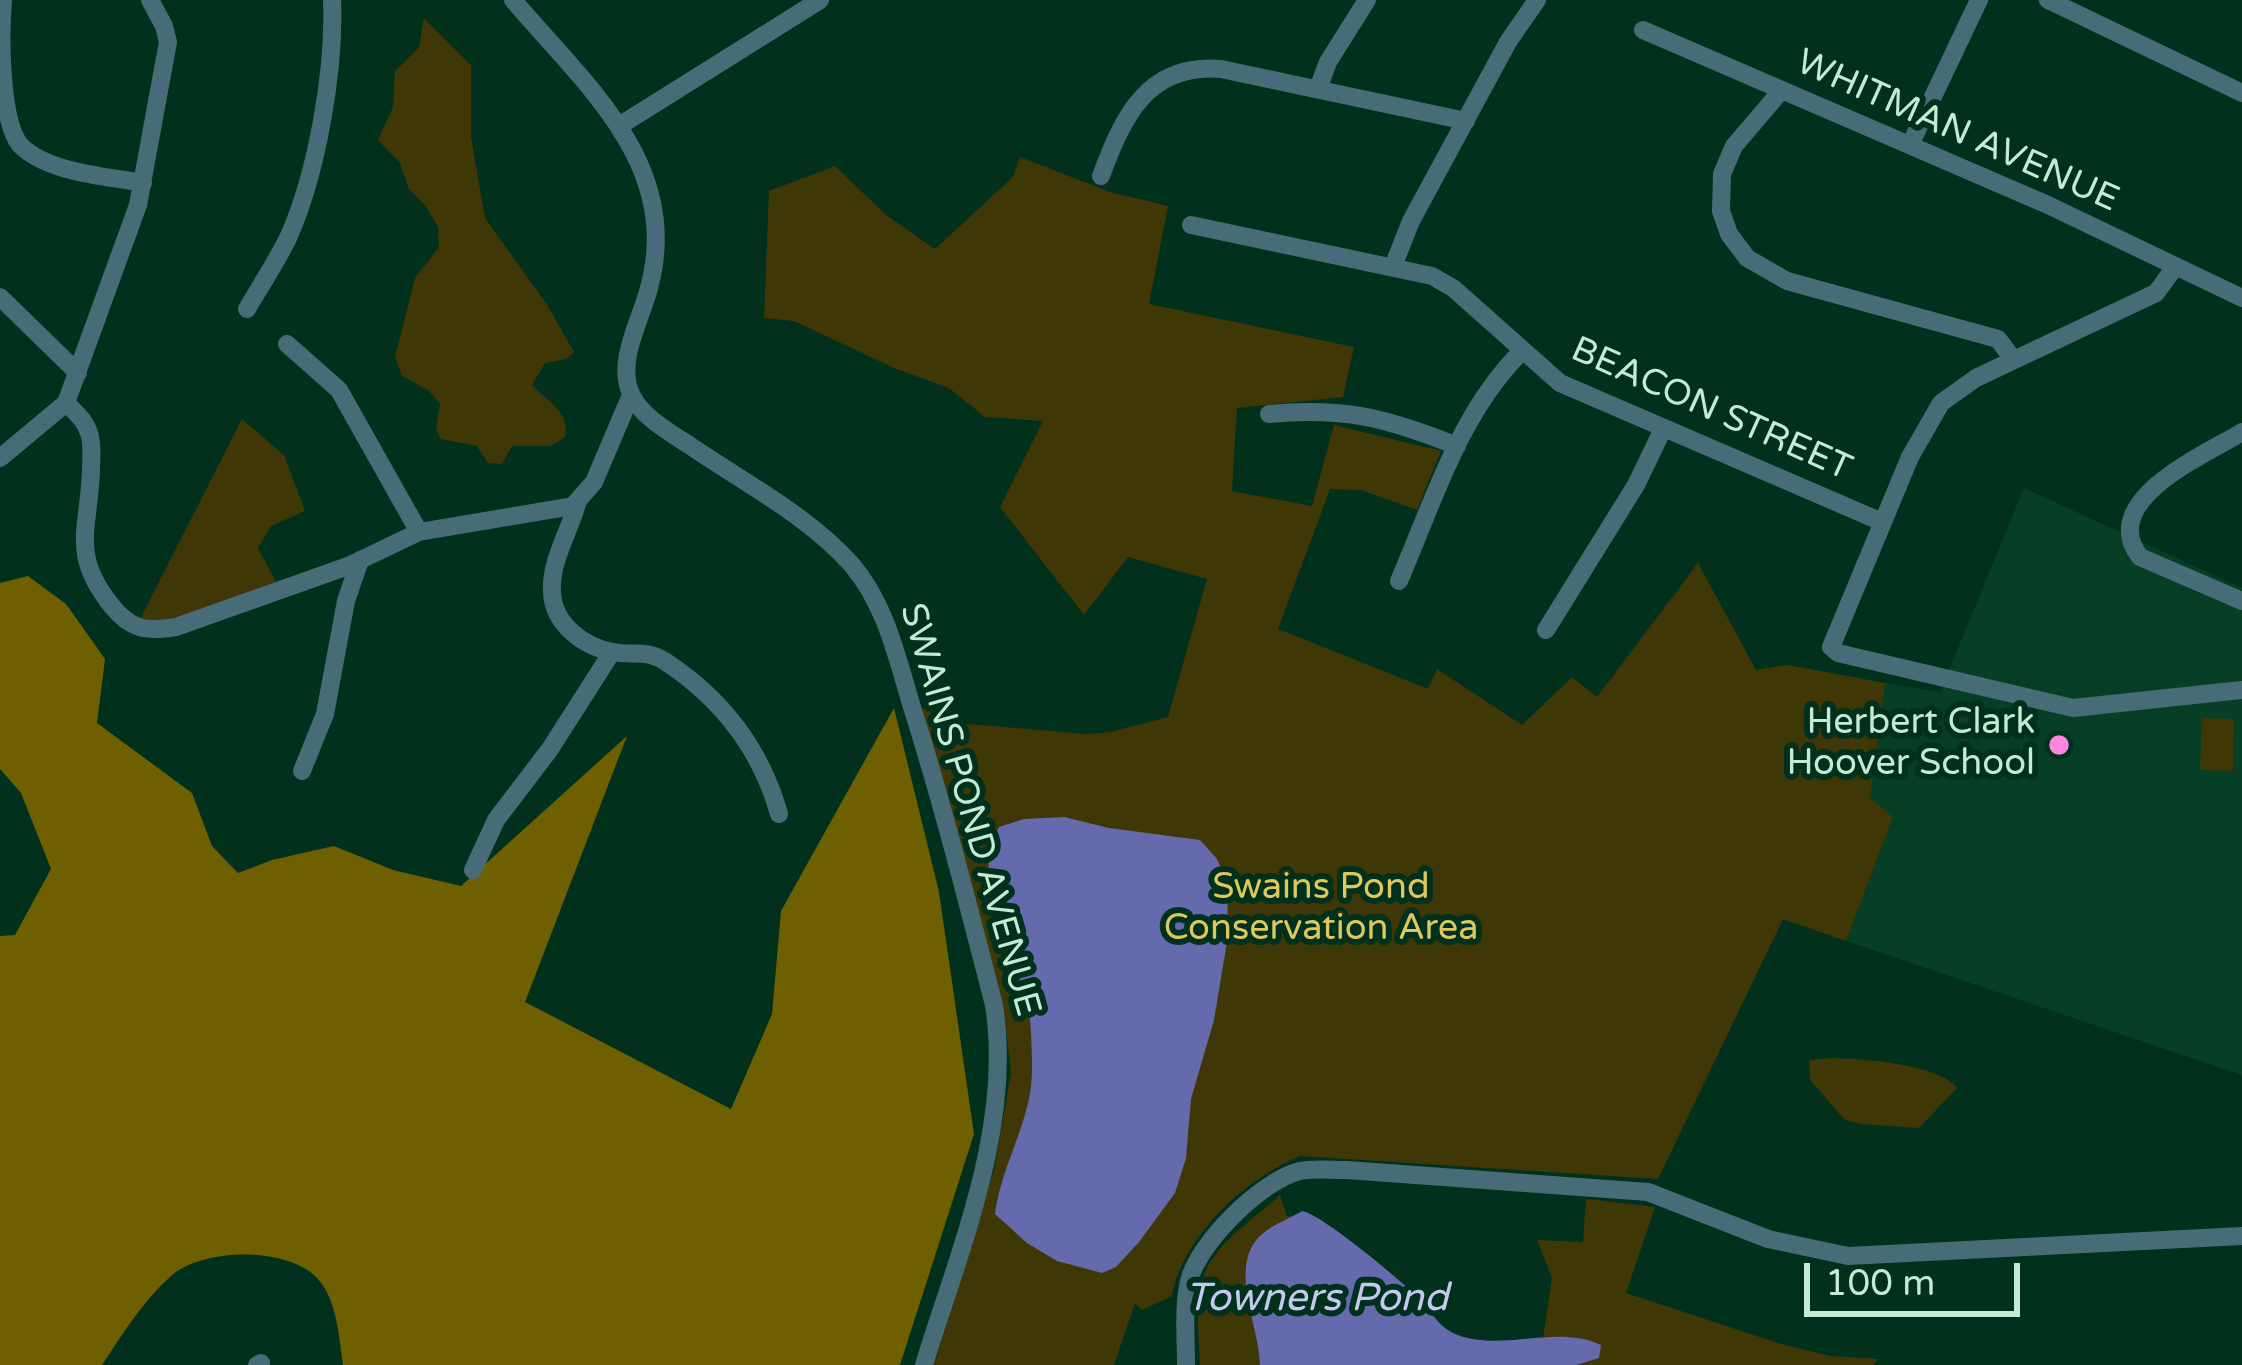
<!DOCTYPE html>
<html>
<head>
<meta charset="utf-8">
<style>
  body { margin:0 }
  #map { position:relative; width:2242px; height:1365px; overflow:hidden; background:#01311c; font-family:"Varela Round",sans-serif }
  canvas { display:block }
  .scale { position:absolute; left:1804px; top:1263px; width:216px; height:54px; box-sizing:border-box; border:6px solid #c4ebd3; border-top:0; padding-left:15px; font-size:36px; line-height:42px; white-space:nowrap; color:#c4ebd3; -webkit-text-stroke:9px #01311c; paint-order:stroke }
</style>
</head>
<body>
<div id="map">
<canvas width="2242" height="1365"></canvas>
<div class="scale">100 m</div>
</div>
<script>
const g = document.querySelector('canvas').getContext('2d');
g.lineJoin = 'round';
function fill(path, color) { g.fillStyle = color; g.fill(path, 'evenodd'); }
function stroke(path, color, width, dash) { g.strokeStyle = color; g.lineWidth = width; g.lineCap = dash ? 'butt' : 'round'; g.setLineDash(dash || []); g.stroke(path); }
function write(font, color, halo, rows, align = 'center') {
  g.font = font + ' "Varela Round",sans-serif'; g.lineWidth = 12; g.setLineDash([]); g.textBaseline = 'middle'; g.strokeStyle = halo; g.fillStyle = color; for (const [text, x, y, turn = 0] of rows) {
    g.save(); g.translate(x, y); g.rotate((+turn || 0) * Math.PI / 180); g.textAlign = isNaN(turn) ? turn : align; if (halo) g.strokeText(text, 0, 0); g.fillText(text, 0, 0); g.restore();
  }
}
const built = new Path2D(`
  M2024 488 2242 588V1075L1846 941 1893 817 1869 798 1885 683 1940 692Z`);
const green = new Path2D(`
  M424 18 471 65V137L485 218 546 303 574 352 566 359 545 363 532 385C548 402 570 411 565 437L551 446H512L502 464 488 463 477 446 441 439 436 429 440 404 428 390 402 376 395 357 415 278 439 247 438 227 425 205 409 189 400 163 378 140 393 107 395 71 419 47Z
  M1020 157 1110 192 1168 206 1149 304 1354 347 1343 397 1237 408 1232 491 1312 506 1334 425 1441 451 1417 510 1361 490 1330 489 1278 629 1428 689 1437 669 1522 725 1572 677 1597 697 1698 563 1756 670 1788 665 1885 683 1870 798 1893 817 1846 941 1783 919 1658 1179 1300 1156C1245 1179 1183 1236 1172 1296L1142 1310 1135 1303 1114 1365H934L994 1170 1011 1073 1003 1003 922 708 968 724 1087 734 1111 732 1168 717 1207 579 1128 557 1084 615 1000 507 1043 421 985 417 949 388 894 368 794 321 764 318 769 191 835 166 886 215 935 249 1013 177Z
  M242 419 284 455 305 511 271 526 258 548 276 582 200 613 137 625Z
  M2202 718 2234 719 2233 771 2200 770Z
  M1833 1058C1864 1059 1938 1064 1957 1088L1919 1128 1861 1124 1845 1120 1810 1080 1809 1060Z
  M1280 1195 1287 1216 1315 1221 1445 1339 1541 1351 1552 1278 1537 1240 1583 1242 1586 1199 1655 1207 1626 1293 1781 1344 1831 1356 1878 1359 1873 1365H1200C1199 1340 1196 1313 1200 1288 1206 1249 1253 1220 1280 1195Z`);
const forest = new Path2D(`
  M28 576 66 604 105 659 97 723 192 793 212 846 238 873 272 860 334 846 393 870 461 886 627 736 525 1002 731 1109 772 1014 781 911 894 708 939 892 974 1134 900 1365H343C339 1337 337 1299 317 1278 286 1246 201 1248 170 1277 143 1301 121 1336 102 1365H0V936L15 935 51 869 21 793 0 769V583Z`);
const water = new Path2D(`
  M1064 817 1109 828 1200 840 1217 859 1228 885 1227 942 1214 1020 1191 1099 1186 1158 1175 1193 1139 1242 1116 1267 1102 1273 1057 1261 1027 1243 995 1214C1000 1176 1018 1143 1027 1107 1034 1084 1032 1057 1031 1033 1031 965 963 895 999 827L1024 819Z
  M1302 1211C1322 1214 1403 1282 1421 1300 1432 1312 1438 1326 1453 1333 1498 1354 1556 1323 1601 1345L1599 1358 1576 1365H1260C1260 1327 1227 1266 1261 1235 1273 1224 1289 1219 1302 1211Z`);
const minor = new Path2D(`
  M3 0C0 35 0 120 20 145 48 173 106 176 143 183
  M513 0C585 85 683 165 649 288 641 320 616 361 631 394 641 417 671 433 692 447 745 483 810 517 852 565 886 605 897 658 912 707 943 805 968 905 994 1005 1013 1126 959 1251 924 1365
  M2048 0 2242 93
  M1643 30 2048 205 2242 298
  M1318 89 1328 62 1367 0
  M1781 91 1734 146 1722 174 1721 211 1729 234 1747 258 1787 281 1998 339 2013 359
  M619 126 820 0
  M1910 145 1979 0
  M1101 176C1123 116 1148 63 1221 69L1466 121
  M1191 225 1432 276 1453 288 1560 383 1882 522
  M1394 264 1411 221 1508 42 1537 0
  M2175 267 2156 293 1976 378 1941 403 1910 457 1831 647 1838 653 2073 708 2242 690
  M0 297 78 373
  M247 309C261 285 277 261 289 236 317 172 335 70 332 0
  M287 344 339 390 419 532
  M66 403C75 412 85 420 89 433 93 445 91 458 91 470 89 530 70 553 111 605 131 630 146 632 176 627L348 566 419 532 573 506 594 482 631 395
  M1269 414C1345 407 1387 418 1457 446
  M2242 432C2207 454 2096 500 2140 557L2242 601
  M0 458 66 403 138 205 168 42 164 26 150 0
  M577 504C569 532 550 562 552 592 553 624 584 647 613 652 633 656 647 649 666 662 722 699 761 750 779 814
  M1399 581C1433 503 1459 413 1522 351
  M1546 630 1636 485 1663 429
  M302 771 325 714 346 601 360 560
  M473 870 496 820 550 749 612 652
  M257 1365 261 1363
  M1186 1365C1186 1338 1183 1307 1189 1281 1198 1243 1262 1180 1300 1171 1314 1168 1332 1170 1347 1170L1648 1192 1768 1239 1848 1256 2242 1236`);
const markers = [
  [2059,745,12,"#ff85de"]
];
const streetNames = [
  ["WHITMAN AVENUE",1957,132,24],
  ["BEACON STREET",1711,410,24],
  ["SWAINS POND AVENUE",969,810,74]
];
const poiNames = [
  ["Herbert Clark",2035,724],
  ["Hoover School",2035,765]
];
const parkNames = [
  ["Swains Pond",1321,889],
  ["Conservation Area",1321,930]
];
const waterNames = [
  ["Towners Pond",1317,1300]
];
fill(built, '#073e26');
fill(green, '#403706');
fill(forest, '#6e5f00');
fill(water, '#646aab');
stroke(minor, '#476c77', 18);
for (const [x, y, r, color] of markers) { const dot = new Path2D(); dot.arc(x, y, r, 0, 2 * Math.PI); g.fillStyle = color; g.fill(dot); stroke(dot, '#01311c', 4.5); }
write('36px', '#c4ebd3', '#01311c', streetNames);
write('36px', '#c4ebd3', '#01311c', poiNames, 'right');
write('36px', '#ddc85b', '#01311c', parkNames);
write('italic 39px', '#c4c9ef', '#01311c', waterNames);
</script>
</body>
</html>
